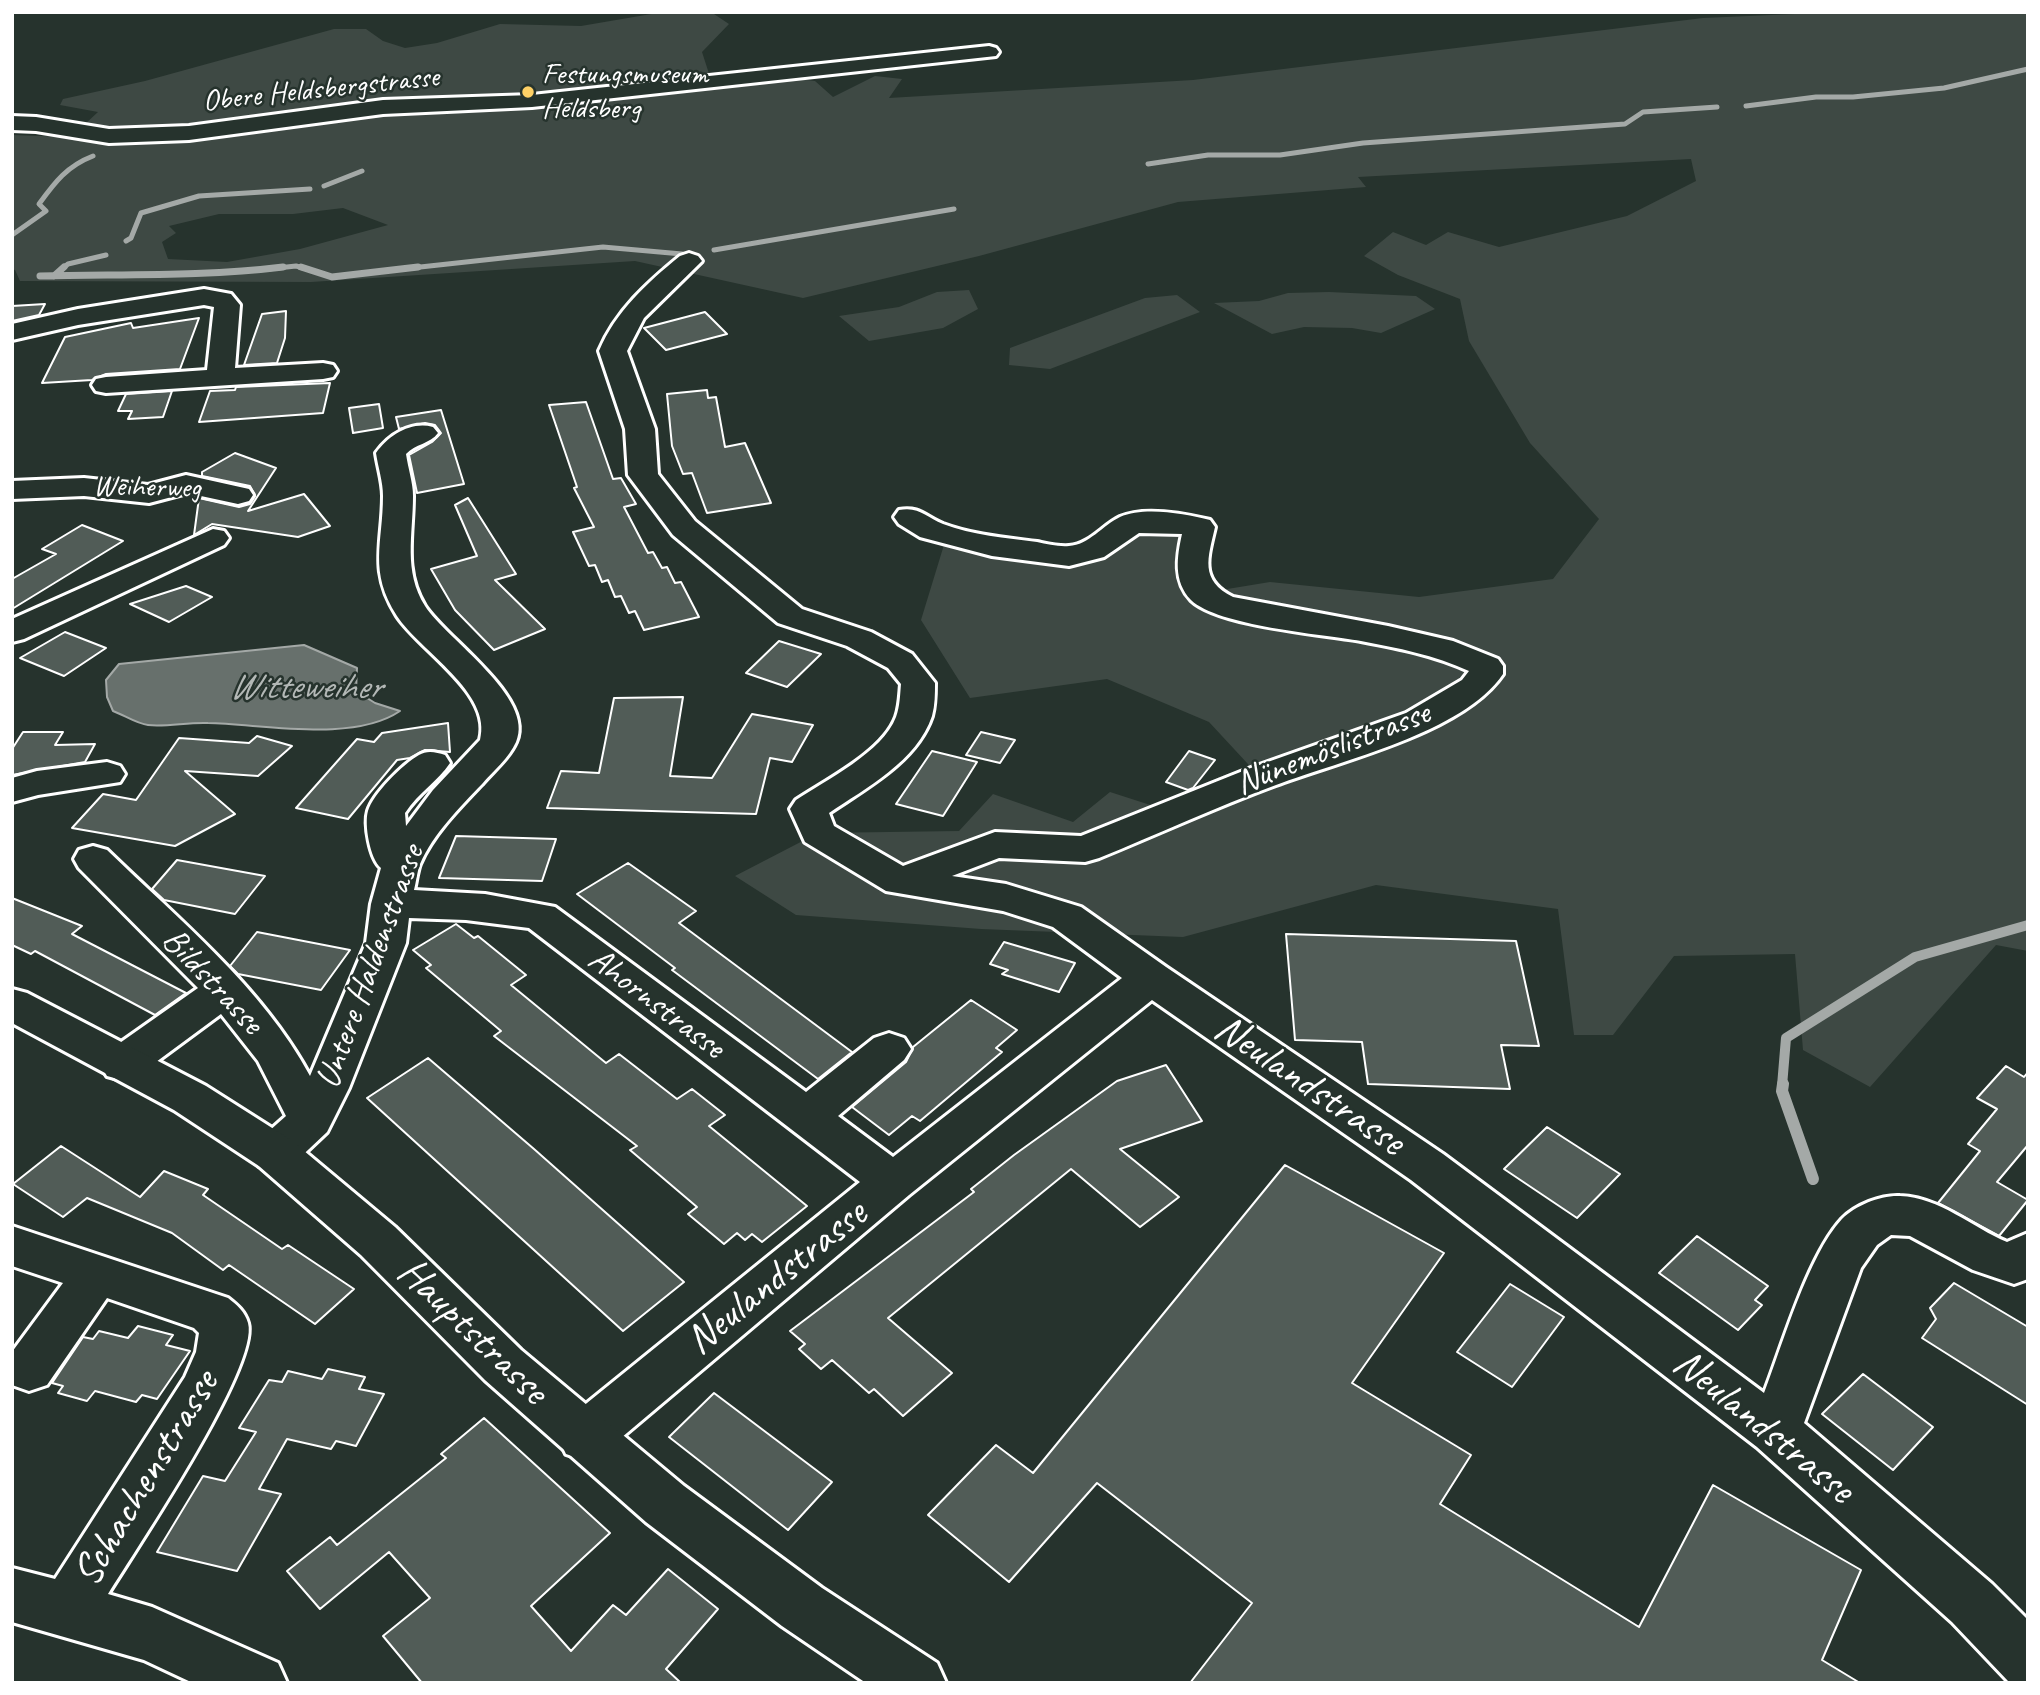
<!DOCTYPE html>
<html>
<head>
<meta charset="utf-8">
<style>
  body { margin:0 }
  #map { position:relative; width:2040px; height:1695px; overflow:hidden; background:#26332d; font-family:Caveat,sans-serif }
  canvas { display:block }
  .frame { position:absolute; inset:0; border:14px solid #fff; pointer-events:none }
</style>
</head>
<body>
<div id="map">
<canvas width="2040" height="1695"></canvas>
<div class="frame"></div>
</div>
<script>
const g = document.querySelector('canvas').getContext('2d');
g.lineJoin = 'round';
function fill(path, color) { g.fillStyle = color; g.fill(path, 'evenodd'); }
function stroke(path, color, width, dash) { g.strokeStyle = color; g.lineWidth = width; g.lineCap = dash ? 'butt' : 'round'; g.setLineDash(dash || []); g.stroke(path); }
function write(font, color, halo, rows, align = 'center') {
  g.font = font + ' Caveat,sans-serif'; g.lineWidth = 5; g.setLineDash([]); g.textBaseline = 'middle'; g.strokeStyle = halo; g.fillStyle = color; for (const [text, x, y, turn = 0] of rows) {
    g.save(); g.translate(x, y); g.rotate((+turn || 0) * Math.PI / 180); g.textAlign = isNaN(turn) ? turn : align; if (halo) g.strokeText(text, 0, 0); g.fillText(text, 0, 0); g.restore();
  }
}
const green = new Path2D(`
  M663 12H711L729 24 702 52 712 83 760 75 815 81 833 97 875 76 902 79 889 98 1193 80 1703 18 1840 12H2028V951L1996 945 1870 1087 1803 1050 1795 954 1674 956 1613 1035H1574L1558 909 1376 885 1183 937 981 929 796 915 735 876 818 833 959 831 993 794 1073 822 1110 792 1172 812 1260 777 1209 722 1107 679 970 698 921 620 947 535 1069 556 1131 524 1199 527 1203 593 1270 582 1419 597 1553 579 1599 519 1530 443 1469 341 1460 299 1398 275 1364 256 1393 232 1426 245 1448 232 1499 247 1627 216 1696 181 1691 159 1358 177 1366 187 1178 202 979 256 803 298 635 261 311 282 20 281 15 270 12 269V135L71 137 98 112 60 105 63 99 145 81 334 29H366L383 41 405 48 437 43 500 24 581 26ZM343 208 388 225 300 249 227 262 168 259 162 242 176 233 169 226 219 214H293Z
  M969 290 978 309 943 328 869 341 839 316 899 307 937 292Z
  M1329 292 1416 296 1435 309 1381 333 1352 328 1304 327 1272 334 1214 303 1259 301 1288 293Z
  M1177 295 1200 312 1050 369 1009 365 1010 348 1145 298Z`);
const water = new Path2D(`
  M304 645 357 668 356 691 375 703 400 711C353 743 263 724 208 723 188 722 167 727 148 725 137 724 124 715 113 711L107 697 106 680 119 664Z`);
const streamFar3 = new Path2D(`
  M1746 106 1816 97H1853L1944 88 2028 69
  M1148 164 1208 155H1280L1363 143 1625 124 1643 112 1717 107
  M324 186 362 171
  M12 235 46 211 39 204C55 182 67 166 93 156
  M126 241 131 238 141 213 199 196 310 189
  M714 250 954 209
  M62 269 68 264 106 255
  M268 269 296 266 307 269
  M402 269 603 247 682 254`);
const streamFar2 = new Path2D(`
  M301 267 332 277 418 267
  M40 276C121 274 203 277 283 267
  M54 276 64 267`);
const streamFar1 = new Path2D(`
  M1782 1086 1786 1038 1915 957 2028 925`);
const stream = new Path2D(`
  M1783 1084 1782 1091 1813 1179`);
const building = new Path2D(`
  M45 304 39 315 12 321V306Z
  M286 311 285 338 277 363 244 365 262 314Z
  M705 312 727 334 666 350 644 328Z
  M199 318 180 369 106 374 92 380 42 383 65 337 131 323 133 328Z
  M330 383 323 413 199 422 210 391 235 390 236 387Z
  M707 390 708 398 716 397 725 447 745 443 771 503 707 513 692 473 683 474 672 446 667 394Z
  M172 391 163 417 128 419 132 411H118L126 394Z
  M586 402 613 479 621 478 636 504 624 507 648 553 653 552 662 568 667 567 675 583 681 582 699 617 644 630 635 611 629 613 621 596 615 597 608 580 602 582 595 565 589 566 573 532 594 527 574 488 577 487 549 405Z
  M379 404 383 428 353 433 349 408Z
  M441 410 464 484 417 493 409 455 432 442 441 433 435 425 425 423 399 429 396 417Z
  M235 453 276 468 248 511 304 494 330 526 298 537 212 524 194 535 199 498 239 507 250 504 255 496 250 486 202 476V472Z
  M468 498 516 574 495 580 545 629 494 650 455 610 431 569 477 556 455 505Z
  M82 525 123 541 12 609V579L56 554 42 549Z
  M186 586 212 597 169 622 130 604Z
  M65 632 106 648 64 676 20 658Z
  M779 641 821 654 787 687 746 673Z
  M683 697 670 776 712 778 752 714 813 725 792 762 770 758 756 814 547 808 561 771 599 773 614 698Z
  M448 723 450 752 425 750 410 758 397 760 348 819 296 808 357 739 374 742 382 733Z
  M23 732H63L55 745 95 744 85 762 12 775V749Z
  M981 732 1015 740 1000 763 966 755Z
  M257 736 292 746 258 776 185 771 235 814 175 846 72 828 103 794 136 800 179 738 249 743Z
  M932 751 977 762 943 816 896 804Z
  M1189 751 1215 760 1193 788 1188 790 1166 782Z
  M456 836 556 839 542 881 439 878Z
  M177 860 265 876 235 914 164 900 152 889Z
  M628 863 696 911 679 923 852 1052 818 1079 672 970 675 968 577 894Z
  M12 898 82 926 72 934 186 993 155 1015 35 951 31 954 12 945Z
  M456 924 474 938 478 936 526 975 511 985 606 1063 619 1054 677 1099 692 1089 725 1115 709 1126 807 1206 762 1242 752 1234 745 1240 737 1233 724 1244 688 1214 697 1207 630 1150 637 1146 494 1036 501 1031 426 968 431 965 413 950Z
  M257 932 350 950 321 990 238 974 230 966Z
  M1286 934 1516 941 1539 1046 1501 1045 1510 1089 1368 1084 1362 1042 1295 1040Z
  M1004 942 1075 963 1059 992 1002 974 1008 970 990 964Z
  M971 1000 1017 1030 996 1048 1002 1052 920 1121 912 1116 889 1135 852 1107 906 1062 913 1047Z
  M428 1058 534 1149 684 1282 623 1331 367 1098Z
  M1166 1065 1202 1121 1120 1149 1179 1197 1140 1227 1071 1169 888 1318 952 1373 903 1416 874 1389 869 1393 832 1360 821 1369 799 1349 805 1344 790 1331 974 1192 971 1189 1014 1155 1117 1081Z
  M2006 1066 2024 1077 2028 1072V1145L1997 1182 2028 1200 1999 1236 1938 1203 1980 1151 1968 1144 1997 1109 1977 1098Z
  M1547 1127 1620 1174 1577 1218 1504 1169Z
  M61 1146 140 1197 164 1171 208 1189 203 1195 282 1249 288 1245 354 1289 315 1324 229 1265 223 1270 172 1233 87 1198 63 1217 13 1184Z
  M1285 1165 1444 1253 1352 1383 1471 1455 1440 1504 1639 1627 1713 1485 1861 1570 1822 1660 1860 1683H1190L1252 1603 1097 1483 1009 1582 928 1515 996 1445 1033 1473Z
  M1697 1236 1768 1286 1755 1300 1762 1305 1738 1330 1659 1273Z
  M1954 1283 2028 1327V1405L1922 1338 1936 1319 1930 1308Z
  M1510 1284 1564 1317 1512 1387 1457 1352Z
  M138 1326 173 1335 166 1345 190 1351 157 1399 142 1395 136 1402 95 1391 87 1401 58 1393 63 1386 52 1383 83 1337 93 1339 99 1331 128 1338Z
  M328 1369 365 1377 359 1389 384 1394 356 1446 336 1441 331 1449 287 1439 259 1489 281 1494 237 1571 157 1552 203 1476 225 1481 256 1432 239 1428 269 1380 282 1382 288 1371 322 1379Z
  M1863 1374 1933 1427 1893 1470 1822 1414Z
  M714 1393 832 1482 788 1530 669 1437Z
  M484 1418 610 1533 531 1606 571 1651 613 1605 626 1615 668 1569 718 1609 666 1669 681 1683H422L383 1636 430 1598 389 1552 320 1609 287 1571 330 1537 337 1545 446 1458 441 1454Z`);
const minor = new Path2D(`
  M989 46 996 48 999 52 996 56 532 107 383 114 189 140 109 143 36 131 12 130V116L36 117 109 129 189 126 383 100 532 95Z
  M689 253 698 256 702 261 644 318 627 351 655 429 658 474 695 521 802 609 871 632 912 654 935 683C935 694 935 705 932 716 917 761 866 788 829 813L834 826 903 866 995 832 1081 836 1248 769 1406 713 1462 680 1469 671C1434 655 1398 648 1361 641 1321 634 1218 626 1191 600 1173 581 1177 557 1182 534L1139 533 1104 557 1069 566 992 556 920 537 899 524 894 517 899 510C919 506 926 517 943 524 972 535 1006 538 1037 542 1047 544 1059 547 1069 546 1089 545 1103 525 1120 517 1145 506 1185 514 1210 520L1215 527C1208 558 1199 580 1233 597L1388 626 1453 641 1498 659 1503 666V674C1463 733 1342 760 1276 785 1216 807 1158 834 1099 858L1085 862 999 858 952 876 1006 884 1081 907 1166 967 1443 1154 1764 1393C1783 1344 1808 1256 1842 1219 1856 1205 1881 1195 1900 1196 1939 1197 1973 1228 2007 1242L2028 1233V1279L2014 1284 1973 1270 1910 1236 1891 1235 1877 1245 1861 1268 1804 1423 1992 1584 2028 1620V1683L2008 1681 1952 1622 1757 1447 1411 1180 1152 1000 909 1195 602 1454 584 1460 566 1454 558 1437 566 1420 860 1182 529 928 466 920 409 918 406 943 349 1088 327 1132 291 1166 275 1171 259 1166 252 1153 259 1140 286 1116 258 1061 221 1014 137 1076 122 1080 107 1076 100 1064 107 1052 198 988 79 868 74 859 79 850 93 846 107 850C179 920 262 987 310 1076L366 943 371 904 381 868C370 859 364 824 368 811 373 794 403 764 419 755 427 750 436 752 445 755L450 763C438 781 419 792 405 813L406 826 433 790 480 740C493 693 420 651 397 616 368 571 383 543 383 496 383 482 378 467 376 453 389 435 411 421 433 427L438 433C430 444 415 444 406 454 408 468 413 483 413 496 413 535 403 571 425 606 446 639 536 698 516 742 509 758 493 771 482 784 460 807 433 834 420 864 417 872 416 882 414 890L485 894 555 907 806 1092 874 1038 889 1033 904 1038 911 1049 904 1060 838 1116 893 1157 1122 978 1053 927 1003 911 886 891 805 842 790 809 796 800C826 780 883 752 896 717 900 706 900 695 901 684L888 668 847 646 778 623 673 535 628 475 625 429 599 351C616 311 647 283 680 256Z
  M204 289 231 294 240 305 235 368 323 363 333 365 337 371 333 377 323 379 106 393 96 391 92 385 96 379 106 377 207 370 214 307 204 305 78 325 12 340V324L78 309Z
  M186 475 249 489 253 495 249 501 238 504 187 493 149 503 84 496 12 499V481L84 478 148 485Z
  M213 529 224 531 229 538 224 545 24 639 12 642V619Z
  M107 762 120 766 125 774 120 782 38 795 12 802V778L37 771Z
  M12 1226 228 1298C237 1305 245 1312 248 1323 260 1365 136 1549 108 1594L152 1607 278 1663 287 1683H193L144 1660 12 1622V1568L55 1579 185 1377 196 1352 199 1333 194 1328 107 1298 47 1385 29 1391 12 1385V1352L63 1283 12 1266Z`);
const major = new Path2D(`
  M12 989 27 993 206 1086 291 1140 395 1227 521 1350 684 1486 822 1588 937 1663 946 1683H866L782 1626 646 1522 485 1380 361 1255 259 1166 174 1110 12 1023Z`);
const markers = [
  [528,92,7,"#ffd166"]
];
const farPoinames = [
  ["Festungsmuseum",542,75],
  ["Heldsberg",542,109]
];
const farStreetnames = [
  ["Obere Heldsbergstrasse",321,90,-6],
  ["Weiherweg",147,488,1]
];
const streetNames = [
  ["Nünemöslistrasse",1333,749,-21],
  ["Untere Haldenstrasse",371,967,-70],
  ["Bildstrasse",212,982,47],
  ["Ahornstrasse",656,1004,37]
];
const waterNames = [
  ["Witteweiher",305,688]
];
const nearStreetnames = [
  ["Neulandstrasse",1309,1086,34],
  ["Neulandstrasse",777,1278,-39],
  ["Hauptstrasse",472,1332,44],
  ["Neulandstrasse",1763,1427,39],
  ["Schachenstrasse",147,1479,-59]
];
fill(green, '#3e4944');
fill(water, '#67706c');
stroke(water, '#a4a9a7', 2);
stroke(streamFar3, '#a4a9a7', 5);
stroke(streamFar2, '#a4a9a7', 7);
stroke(streamFar1, '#a4a9a7', 10);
stroke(stream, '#a4a9a7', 12);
fill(building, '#515c57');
stroke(building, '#fff', 2);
stroke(minor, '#fff', 6);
stroke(major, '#fff', 6);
fill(minor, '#26332d');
fill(major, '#26332d');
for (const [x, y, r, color] of markers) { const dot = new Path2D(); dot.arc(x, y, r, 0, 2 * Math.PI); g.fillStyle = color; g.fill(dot); stroke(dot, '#26332d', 2.5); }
write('30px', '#fff', '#26332d', farPoinames, 'left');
write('30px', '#fff', '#26332d', farStreetnames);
write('35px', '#fff', '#26332d', streetNames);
write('italic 37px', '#b3b8b6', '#26332d', waterNames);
write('42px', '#fff', '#26332d', nearStreetnames);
</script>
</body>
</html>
